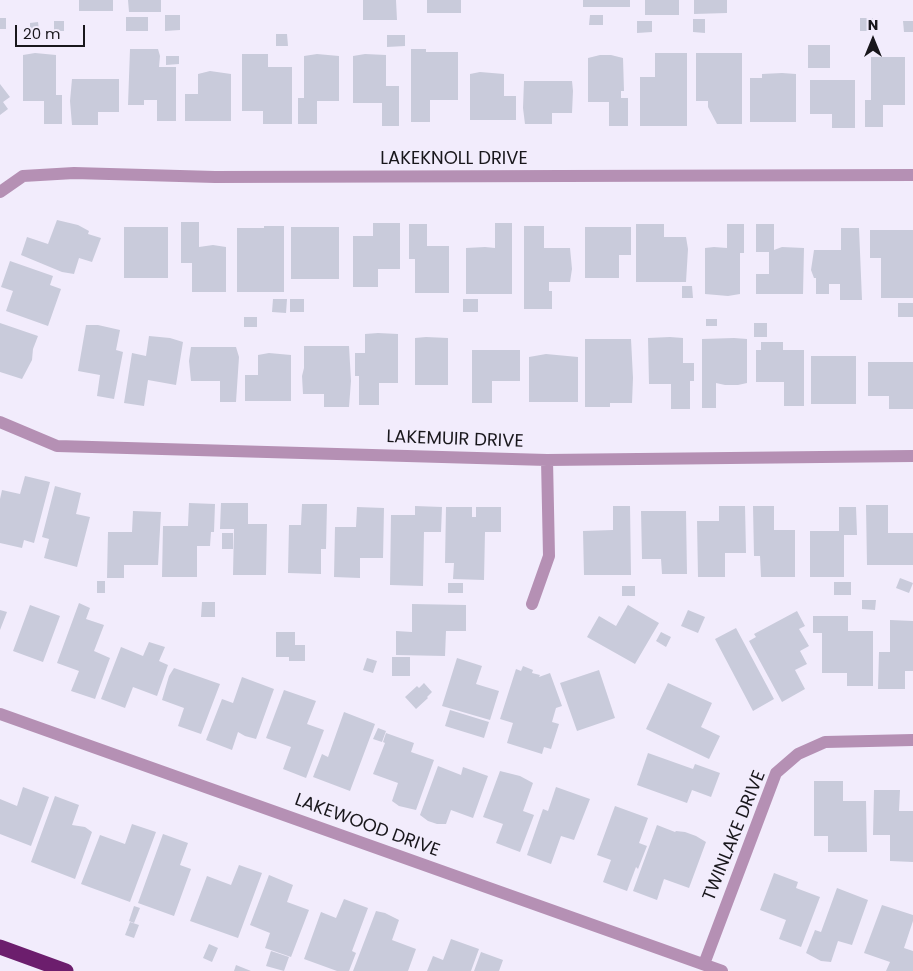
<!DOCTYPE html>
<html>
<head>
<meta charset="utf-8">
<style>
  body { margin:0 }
  #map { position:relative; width:913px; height:971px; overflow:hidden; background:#f2ecfc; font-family:Poppins,sans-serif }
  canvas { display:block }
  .north { position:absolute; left:848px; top:15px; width:50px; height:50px; -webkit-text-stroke:4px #f2ecfc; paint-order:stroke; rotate:0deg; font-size:14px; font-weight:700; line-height:20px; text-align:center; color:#19171c }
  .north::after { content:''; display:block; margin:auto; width:18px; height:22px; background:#19171c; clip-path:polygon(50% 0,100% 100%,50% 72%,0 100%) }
  .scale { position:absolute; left:15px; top:25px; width:70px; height:22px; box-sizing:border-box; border:2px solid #19171c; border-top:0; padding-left:6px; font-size:15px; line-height:18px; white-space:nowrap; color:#19171c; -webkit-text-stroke:4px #f2ecfc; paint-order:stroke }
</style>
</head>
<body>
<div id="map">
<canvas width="913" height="971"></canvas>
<div class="north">N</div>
<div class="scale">20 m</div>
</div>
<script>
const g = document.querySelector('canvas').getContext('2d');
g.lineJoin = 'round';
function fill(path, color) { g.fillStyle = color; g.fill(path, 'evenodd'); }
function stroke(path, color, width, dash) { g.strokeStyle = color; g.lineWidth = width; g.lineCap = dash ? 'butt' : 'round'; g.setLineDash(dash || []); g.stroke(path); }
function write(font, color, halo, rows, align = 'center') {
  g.font = font + ' Poppins,sans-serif'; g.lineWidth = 4.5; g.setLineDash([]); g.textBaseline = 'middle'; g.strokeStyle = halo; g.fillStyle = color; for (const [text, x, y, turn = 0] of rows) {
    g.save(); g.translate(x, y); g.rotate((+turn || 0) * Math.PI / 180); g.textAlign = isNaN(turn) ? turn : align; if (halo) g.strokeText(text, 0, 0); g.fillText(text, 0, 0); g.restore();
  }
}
const building = new Path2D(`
  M79 0H113V11H79Z
  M128 0H161V12H129Z
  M363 0H396L397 20H363Z
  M427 0H461V13H427Z
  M583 0H630V7H583Z
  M645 0H679V15H645Z
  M694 0H727V13L694 14Z
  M165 15H180V30L165 31Z
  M590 15H603V25H589Z
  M126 17H148V31H126Z
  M0 18H6V29H0Z
  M860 18H873V31H860Z
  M693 19H705V33L693 32Z
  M54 21H64V31H54Z
  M637 21H652V32L637 33Z
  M903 21H913V32H904Z
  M38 22 39 30 30 31V23Z
  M276 34H287L288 46H276Z
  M387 35H405V46L387 47Z
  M808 45H830V68H808Z
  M130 49H158L160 56 159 67H176V121H157V100H144V105H128Z
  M411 49H426V52H458V100H430V122H411Z
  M35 53 56 55V95H62V124H44V101H23V55Z
  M655 53H687V126H640V77H655Z
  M696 53H742V124H717L708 107V101H696Z
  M242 54H268V67H292V124H263V111H242Z
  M317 54 339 56V101H317V124H298V98H304V56Z
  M365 54 386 55V86H399V126H382V103H353V56Z
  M600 55H611L623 58 624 91H621V98H628V126H609V102H588V58Z
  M166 56H179V64L166 65Z
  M871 57H905V105H883V127H865V100H871Z
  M210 71 231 74V121H185V94H198V74Z
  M480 72 504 74V96H516V120H470V74Z
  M782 73 796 74V122H750V78H762V74Z
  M72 79H119V112H98V125H72L70 101Z
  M810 80H855V128H832V114H810Z
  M524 81H572L573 91 572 113H552V124H525L523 108Z
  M0 84 10 97 3 102 8 109 0 115Z
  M57 220 78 225 89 231 88 234 101 238 92 262 79 258 74 274 62 272 21 255 27 237 48 244Z
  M181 222H199V247L213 245 226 247V292H192V263H181Z
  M373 223H400V269H378V287H353V236H373Z
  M495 223H512V294H466V248L485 247 495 248Z
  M409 224H427V246H449V293H415V259H409Z
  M636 224H664V237H686L688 249 686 282H636Z
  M727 224H744V253H740V294L728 296 705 294V248L714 247 727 248Z
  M756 224H774V250L782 247 804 248 803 294H756V274H769V252H756Z
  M264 226H284V292H237V228H264Z
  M524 226H544V248H570L572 269 570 282H549V291H552V309H524Z
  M124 227H168V278H124Z
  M291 227H339V279H291Z
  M585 227H631V255H619V278H585Z
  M841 228H859L862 300H840V284H829V294H816V278H814L811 270 814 250H841Z
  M870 230H913V298H881V258H870Z
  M10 261 53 276 50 285 61 289 48 326 6 311 13 291 1 287Z
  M682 286H692L693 298H682Z
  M273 299H287L286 313 272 312Z
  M290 299H304V312H290Z
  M463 299H478V312H463Z
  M898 303H913V317H898Z
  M244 317H257V327H244Z
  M706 319H717V326H706Z
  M0 323 38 336 33 349 32 360 22 379 0 372Z
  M754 323H767V337H754Z
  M86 325H98L120 330 116 350 123 352 114 399 97 396 100 375 78 371Z
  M378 333 398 334V383H379V405H359V376H355V353H365V334Z
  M149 336 170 338 183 342 176 385 148 380 144 406 124 403 132 353 146 356Z
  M426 337 448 338V385H415V338Z
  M670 337 683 338V363H694V381H690V409H671V384H649L648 338Z
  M734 338 747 339V383L738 385H725L716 383V408H702V339Z
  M585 339H631L633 378 632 403H610V407H585Z
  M761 342H783V350H804V406H784V382H756V350H761Z
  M304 346H349L351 381 349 407H324V394H303L302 376 304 368Z
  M191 347H236L239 357 236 402H220V381H191L189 361Z
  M472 350H520V381H492V403H472Z
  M269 353 291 355V401H245V375H258V355Z
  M546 354 578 357V402H529V357Z
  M811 356H856V404H811Z
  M868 362H913V409H889V396H868Z
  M25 476 50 482 34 543 24 540 22 548 0 543V499L2 490 20 494Z
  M55 486 81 493 76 514 90 517 77 567 44 558 49 539 42 537Z
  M189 503 215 504 214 532H211L210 546H197V577H162L163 526H188Z
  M221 503H248V524H267L266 575H233L234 529H220Z
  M302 504H327L326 549H321V574L288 573 289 525H301Z
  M866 505H888V533H913V565H867Z
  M415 506 442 507 441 532H424L423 586 390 585 391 515H415Z
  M613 506H630L631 575H584L583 531 613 530Z
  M719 506H745L746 553H725V577H698L697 521H719Z
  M753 506H774V530H795V577H761L760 556H754Z
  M357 507 384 508 383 558H360V578L334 577 335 527H356Z
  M446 507H472V517H476V507H501V532H485L484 580 453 579 454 563H445Z
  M839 507H856L857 535H844V577H810V531H839Z
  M133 511 161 512 158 565H124V578H107L108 532H132Z
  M641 511H686L687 574H662L661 559H642Z
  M222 533H233V549H222Z
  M900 578 913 583 909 593 896 588Z
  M97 581H105V593H97Z
  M834 582H851V595H834Z
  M448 583H463V593H448Z
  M622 586H635V596H622Z
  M862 600H876L875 610 862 609Z
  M202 602H215V617H201Z
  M79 603 90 608 86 619 104 625 94 651 110 658 95 699 71 691 79 671 57 663Z
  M412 604 466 605V631H446L445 656 396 655V631L412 632Z
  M30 605 60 616 43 662 13 651Z
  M628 605 659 623 635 664 587 637 599 616 616 626Z
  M0 610 7 612 0 630Z
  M688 610 705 617 698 633 681 626Z
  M797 611 805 626 799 629 809 646 800 651 807 664 795 670 805 689 782 702 749 641 756 637 754 634Z
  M813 616H848V631H873V686H847V673H822V633H813Z
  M890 620 913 621V671H905V689H878L879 652H890Z
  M736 628 774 699 753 711 715 639Z
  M276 632H295V645H305V661H289V657H276Z
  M661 632 671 637 666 647 656 641Z
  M149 642 165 647 159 661 168 665 157 696 133 687 125 708 101 699 121 647 143 656Z
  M392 657H410V676H392Z
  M367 658 377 661 373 673 363 670Z
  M457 658 482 666 476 684 499 691 490 720 442 706Z
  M523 666 533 670 532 673 540 675 539 677 550 673 562 706 556 708 552 722 559 724 551 749 544 747 542 754 507 743 513 723 500 719 516 669 521 671Z
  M174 668 220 684 201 734 178 726 184 708 162 700 169 676Z
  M599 670 615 718 577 731 560 683Z
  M242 677 274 689 256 739 245 736 238 732 232 750 206 740 222 699 233 703Z
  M424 683 432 692 427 697 428 698 416 709 405 697 417 686 419 688Z
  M668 683 712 703 701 727 720 736 709 759 646 729Z
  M284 690 316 701 307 724 324 730 306 778 283 769 291 747 266 738Z
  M450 710 489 722 484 738 445 726Z
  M344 712 375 724 350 791 313 777 322 754 328 757Z
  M378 728 386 731 382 742 373 739Z
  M386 733 414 743 411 752 434 760 416 810 399 806 392 801 398 783 373 774 385 743 383 742Z
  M648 753 693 769 695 764 720 773 711 797 692 790 687 803 637 785Z
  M438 766 461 775 463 767 488 776 473 818 451 810 446 824H437L428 821 420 815Z
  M500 771 520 776 533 783 523 811 534 815 520 852 496 843 503 824 483 817Z
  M814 781H843V801H866L867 852H828V836H814Z
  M23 787 49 797 31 846 0 834V799L17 806Z
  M556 787 590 799 574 840 561 836 551 864 527 855 543 809 548 811Z
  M874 790H900L899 811H913V862L890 861V835H873Z
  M55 796 79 805 72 825 85 827 92 832 75 879 31 862Z
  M615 806 648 818 639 843 647 846 638 869 636 867 627 891 603 882 611 860 597 855Z
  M132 824 156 832 130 902 81 884 100 835 125 844Z
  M657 825 675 832 676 831 685 832 696 836 706 842 689 888 664 879 657 900 633 891Z
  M163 834 188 843 180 865 191 869 174 916 138 903Z
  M239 865 262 873 238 938 190 921 207 876 231 885Z
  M774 873 798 882 796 888 820 897 801 947 779 939 786 920 760 910Z
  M269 875 293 885 287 902 309 910 291 957 265 948 270 933 250 925Z
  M837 888 868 900 852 945 838 941 831 962 821 961 806 953 815 930 821 932Z
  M344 899 368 908 352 951 356 953 349 971H337L304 959 321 912 336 918Z
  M882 905 913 915V921L904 948 913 951V971H886L890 962 864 953Z
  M134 906 140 908 134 923 129 921Z
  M376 911 385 913 399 920 392 940 416 949 408 971H353Z
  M130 922 139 925 134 938 125 935Z
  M451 939 479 949 471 971H427L433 956 443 960Z
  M209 944 218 948 212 962 203 958Z
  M271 951 289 957 284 971 266 966Z
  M481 952 503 960 499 971H474Z
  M236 965 251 971H234Z`);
const street = new Path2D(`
  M0 192 23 176 74 173 215 177 913 175
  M0 422 57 446 547 460 913 456
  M532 604 549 556 547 460
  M0 714 722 971
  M704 964 776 773 798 754 825 742 913 740`);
const highway = new Path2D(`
  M0 947 66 971`);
const streetNames = [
  ["LAKEKNOLL DRIVE",454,159],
  ["LAKEMUIR DRIVE",455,440,2],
  ["LAKEWOOD DRIVE",367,826,20],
  ["TWINLAKE DRIVE",735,836,-68]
];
fill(building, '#c9cbdb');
stroke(street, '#b590b4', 12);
stroke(highway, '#6c1e6d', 15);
write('18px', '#19171c', '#f2ecfc', streetNames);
</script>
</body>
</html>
